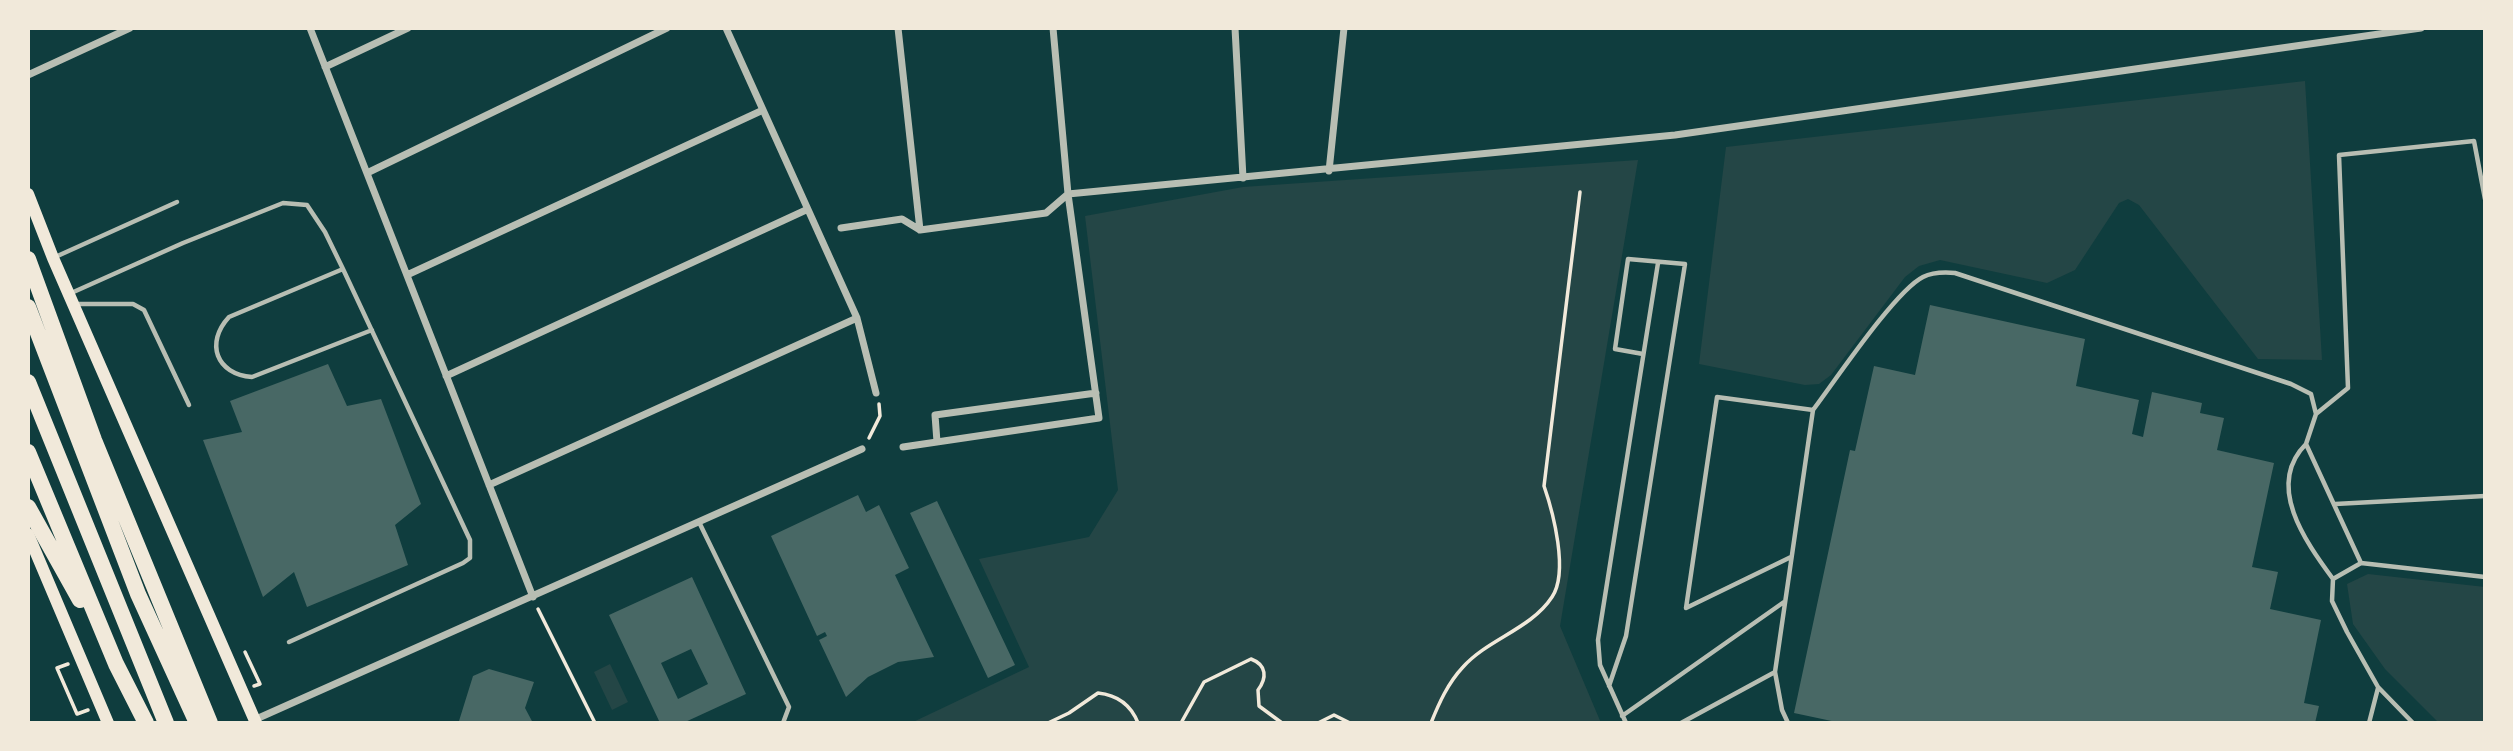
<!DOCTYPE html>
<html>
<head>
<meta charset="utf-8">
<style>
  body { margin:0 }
  #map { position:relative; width:2513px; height:751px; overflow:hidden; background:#0f3d3e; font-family:"Libre Baskerville",serif }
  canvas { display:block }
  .frame { position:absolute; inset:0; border:30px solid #f1e9da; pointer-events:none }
</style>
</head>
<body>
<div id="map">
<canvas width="2513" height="751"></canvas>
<div class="frame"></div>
</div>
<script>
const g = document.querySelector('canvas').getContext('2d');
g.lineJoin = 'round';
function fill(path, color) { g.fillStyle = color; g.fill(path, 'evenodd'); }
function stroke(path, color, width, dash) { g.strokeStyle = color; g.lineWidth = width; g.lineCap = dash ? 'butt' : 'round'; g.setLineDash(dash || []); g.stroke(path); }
const green = new Path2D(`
  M2305 81 2322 360 2258 359 2139 205 2128 199 2119 203 2075 270 2047 283 1940 260 1919 266 1905 277 1831 375 1819 384 1805 385 1699 364 1726 147Z
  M1638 160 1560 626 1601 723H911L1029 667 979 559 1089 537 1118 490 1085 216 1243 187Z
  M2368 574 2485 587V723H2439L2385 669 2353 624 2347 584Z
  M610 664 628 702 612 710 594 672Z`);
const building = new Path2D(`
  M1930 305 2085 339 2076 386 2139 400 2132 434 2143 437 2152 392 2202 403 2200 413 2224 418 2217 450 2274 463 2252 567 2278 572 2270 609 2321 620 2304 703 2319 706 2315 723H1841L1794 713 1850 450 1855 451 1874 366 1915 375Z
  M328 364 347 406 381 399 421 504 395 525 408 565 307 607 294 572 263 597 203 440 242 432 230 401Z
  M858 495 866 512 879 505 909 568 895 575 934 657 898 662 868 677 846 697 819 640 827 636 825 632 817 636 771 536Z
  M937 501 1015 665 988 678 910 513Z
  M692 577 746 694 683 723H660L609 615ZM691 649 708 684 678 699 661 663Z
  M489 669 534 682 525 708 533 723 459 721 473 676Z`);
const path = new Path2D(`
  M869 438 880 416 879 404
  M538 609 595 723
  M245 652 260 684 254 686
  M68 664 57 668 77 714 88 710
  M1048 723 1069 713 1098 693C1117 695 1131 705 1138 723
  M1181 723 1204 682 1251 659C1267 665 1267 678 1258 690L1259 706 1282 723
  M1318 723 1334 715 1350 723
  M1431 723C1439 703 1448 683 1463 667 1488 639 1531 629 1552 597 1569 572 1553 512 1544 486L1580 192`);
const service = new Path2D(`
  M53 258 177 202
  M343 269 229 317C205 343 216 374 252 377L372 330
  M69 294 183 243 283 203 307 205 325 232 343 269 470 540V558L463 563 289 642
  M77 304H133L144 310 189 405
  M2316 414 2348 388 2339 155 2474 141 2485 199
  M2306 444C2265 485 2305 541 2333 579
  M2335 504 2485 496
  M699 522 789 707 783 723
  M1686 608 1717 397 1813 410C1835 381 1895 291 1923 277 1933 272 1944 272 1955 273L2291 384 2311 394 2316 414 2306 444 2361 563
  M1686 608 1791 557
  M1609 686 1626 636 1685 264 1628 259 1615 349 1643 354
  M1622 716 1784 602
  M1626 723 1600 665 1598 640 1658 263
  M1681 723 1775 672
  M1788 723 1782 710 1775 672 1813 410
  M2369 723 2378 688
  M2413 723 2378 687 2347 632 2332 601 2333 579 2361 563 2485 577`);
const minor = new Path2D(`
  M310 28 533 597
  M726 28 857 318 876 393
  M898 28 920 230
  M1235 28 1243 178
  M325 67 408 28
  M28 75 130 28
  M1329 171 1344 28
  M367 173 667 28
  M1068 194 1675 135 2421 28
  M841 228 902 219 920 230 1046 213 1068 194
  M407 275 763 110
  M446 376 806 210
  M937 442 935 415 1096 393
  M903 447 1099 418 1068 194 1053 28
  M489 485 857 318
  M254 720 862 449`);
const secondary = new Path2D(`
  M28 194 53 258 256 723
  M28 534 108 723`);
const motorway = new Path2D(`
  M28 259 94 440 210 723
  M28 307 138 594 197 723
  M28 382 166 723
  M28 452 116 664 146 723
  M28 507 80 600`);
fill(green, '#244646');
fill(building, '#486865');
stroke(path, '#f1e9da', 3.5);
stroke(service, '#b8beb3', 4.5);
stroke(minor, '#b8beb3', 7);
stroke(secondary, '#f1e9da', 12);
stroke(motorway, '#f1e9da', 16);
</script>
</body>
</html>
